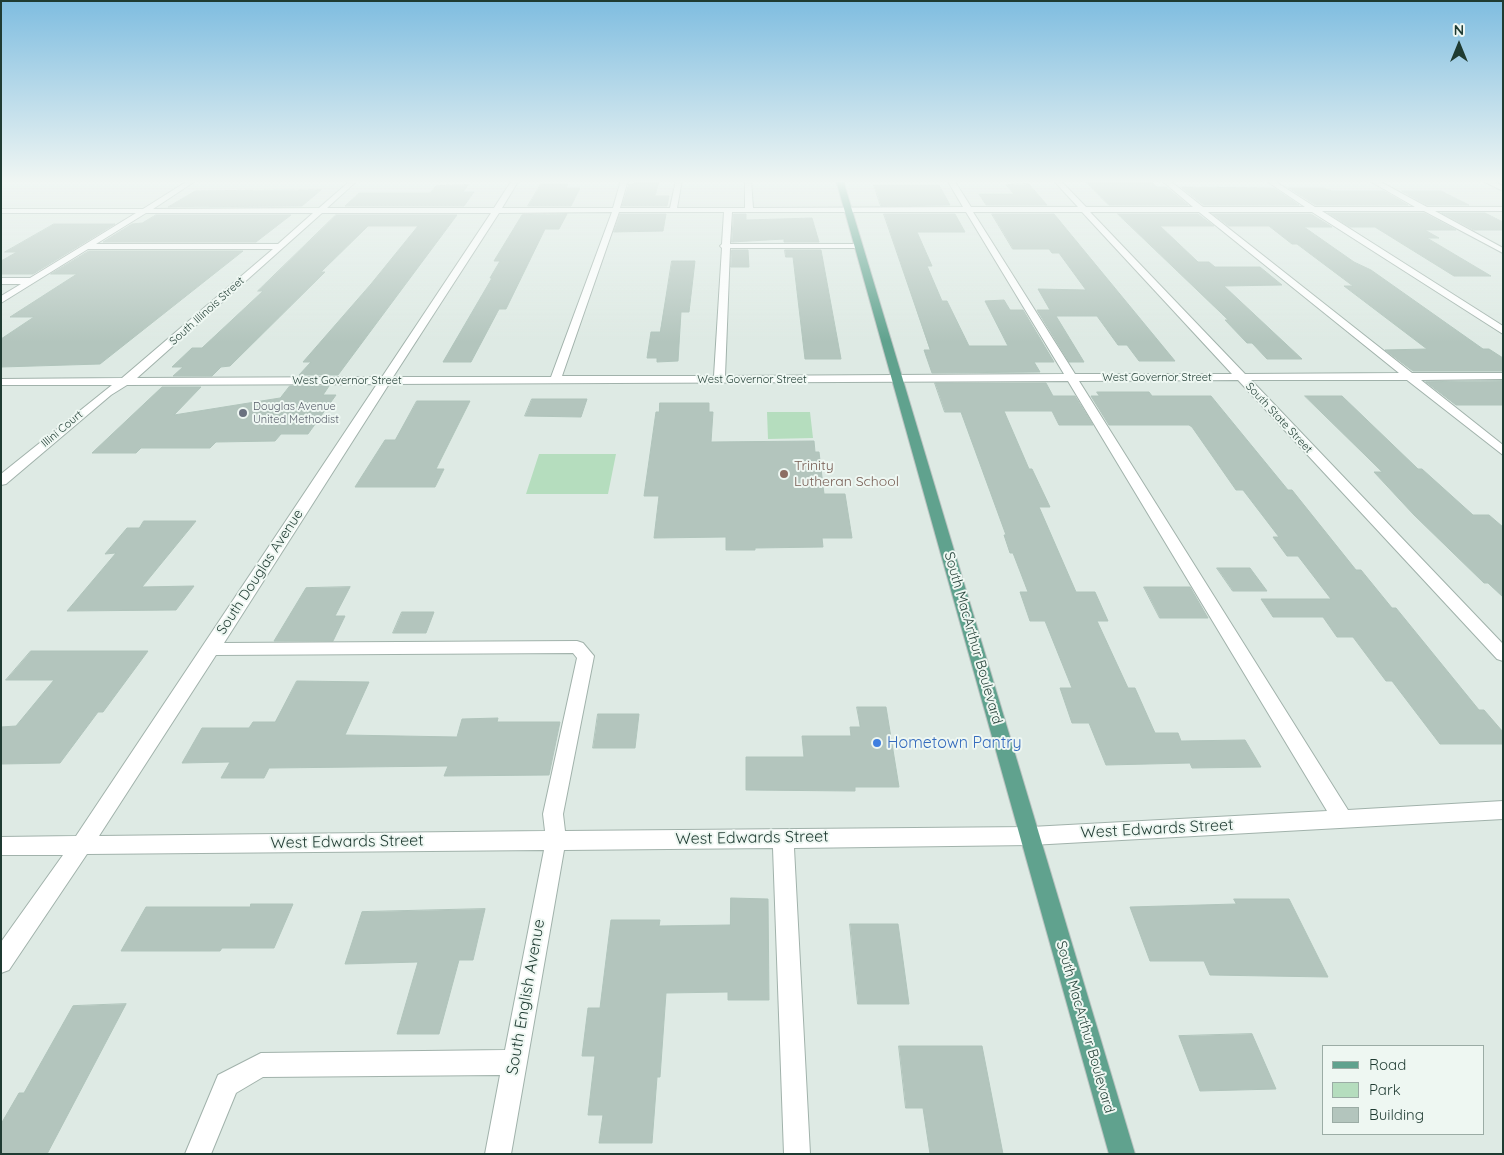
<!DOCTYPE html>
<html>
<head>
<meta charset="utf-8">
<style>
  body { margin:0 }
  #map { position:relative; width:1504px; height:1155px; overflow:hidden; background:#deeae4; font-family:Quicksand,sans-serif }
  canvas { display:block }
  .frame { position:absolute; inset:0; border:2px solid #1f3b32; pointer-events:none }
  .legend { position:absolute; left:1322px; top:1045px; width:162px; height:90px; box-sizing:border-box; background:#eef7f2; border:1px solid #9baca5; margin:0; padding:6px 9px; list-style:none; font-size:15px; color:#1f3b32 }
  .legend li { display:flex; align-items:center; gap:10px; height:25px }
  .legend b { width:25px; border:1px solid #9baca5 }
  .north { position:absolute; left:1434px; top:20px; width:50px; height:50px; -webkit-text-stroke:4px #eef7f2; paint-order:stroke; rotate:0deg; font-size:14px; font-weight:700; line-height:20px; text-align:center; color:#1f3b32 }
  .north::after { content:''; display:block; margin:auto; width:18px; height:22px; background:#1f3b32; clip-path:polygon(50% 0,100% 100%,50% 72%,0 100%) }
</style>
</head>
<body>
<div id="map">
<canvas width="1504" height="1155"></canvas>
<div class="frame"></div>
<ul class="legend">
<li><b style="height:6px;background:#60a28e"></b>Road</li>
<li><b style="height:14px;background:#b5ddbe"></b>Park</li>
<li><b style="height:14px;background:#b3c5bd"></b>Building</li>
</ul>
<div class="north">N</div>
</div>
<script>
const g = document.querySelector('canvas').getContext('2d');
g.lineJoin = 'round';
function fill(path, color) { g.fillStyle = color; g.fill(path, 'evenodd'); }
function stroke(path, color, width, dash) { g.strokeStyle = color; g.lineWidth = width; g.lineCap = dash ? 'butt' : 'round'; g.setLineDash(dash || []); g.stroke(path); }
function write(font, color, halo, rows, align = 'center') {
  g.font = font + ' Quicksand,sans-serif'; g.lineWidth = 4; g.setLineDash([]); g.textBaseline = 'middle'; g.strokeStyle = halo; g.fillStyle = color; for (const [text, x, y, turn = 0] of rows) {
    g.save(); g.translate(x, y); g.rotate((+turn || 0) * Math.PI / 180); g.textAlign = isNaN(turn) ? turn : align; if (halo) g.strokeText(text, 0, 0); g.fillText(text, 0, 0); g.restore();
  }
}
const green = new Path2D(`
  M767 412H810L813 438 768 439Z
  M539 454H616L608 494H526Z`);
const building = new Path2D(`
  M659 180 655 196H669L667 206H622L629 184H634L635 181Z
  M1084 180H1149L1157 187H1166L1188 205H1109Z
  M541 184H568L566 188H580L571 206H528Z
  M1029 184 1047 205H986L979 194H1014L1006 185Z
  M468 185 463 192H474L464 206H345L359 193H430L436 186Z
  M874 185H939L950 205 881 206Z
  M1181 187 1274 188 1299 205H1204Z
  M1289 188H1324L1332 191H1384L1408 205H1316Z
  M321 190 302 206 168 207 195 191Z
  M1402 191H1441L1469 205H1427Z
  M1328 213H1424L1456 230H1425L1439 238H1427L1491 276H1454L1375 227H1350Z
  M1442 213H1485L1503 222V230H1474Z
  M567 214 559 229H545L506 309H499L471 362H443L492 278H490L500 261H494L522 215Z
  M620 214H666L663 231 614 232Z
  M734 214H746V220L812 218 819 242H784V239L732 242Z
  M884 214H955L965 232H917L932 266H927L942 301H947L969 346H1008L985 301 1004 300 1010 310H1023L1054 362H1034L1040 372 932 373 924 350H930Z
  M992 214H1054L1175 361H1139L1127 345H1118L1097 316H1056L1084 362H1069L1037 310H1050L1038 289 1086 290 1059 253H1052L1049 249H1013Z
  M1118 214H1198L1214 226H1160L1198 262H1209L1215 267H1260L1282 285 1224 286 1302 359H1267L1252 343H1247L1225 320H1228Z
  M1213 214H1311L1332 227H1304L1354 262 1371 270 1483 349H1489L1503 358V371H1413L1385 350 1427 349 1344 286H1353L1297 244H1292L1269 226H1229Z
  M156 215H291L256 242H103L132 224 142 223Z
  M336 215H457L338 375H299L311 362H303L371 284 418 226H368L321 272H325L230 366 221 367 212 376H173L183 367H172L192 348H202L263 291H258Z
  M54 224H115L33 274H1V261L17 252H5Z
  M732 250H748L749 267H731Z
  M785 250H821L841 359H805L793 257H786Z
  M89 251H243L100 364 1 367V339L34 317H10L77 274H51Z
  M672 261H695L689 312H681L678 361 657 362V358H647L651 332H660Z
  M1503 381V405H1456L1426 382Z
  M935 383H1046L1053 396H1075L1093 425H1059L1052 411H1004L1029 469H1032L1050 507H1039L1076 592H1095L1108 621H1097L1128 688H1135L1155 733H1178L1181 741 1245 740 1261 767 1192 768 1190 763 1106 765 1089 723H1072L1060 688H1072L1045 621H1030L1020 592H1028L1013 553H1010L1004 535H1006L961 412H945Z
  M290 386H329L323 395H336L308 434H281L275 441 216 442 210 448H141L136 453H92L162 387H201L174 415 280 398Z
  M1097 392H1149L1152 396H1211L1288 490H1292L1356 570H1361L1392 608H1396L1479 710H1484L1503 732V744H1440L1392 681H1386L1353 637H1337L1323 617H1273L1261 599H1331L1298 556H1287L1273 537H1279L1243 490H1236L1192 427 1189 425H1109L1091 396H1099Z
  M1305 396H1342L1418 469H1422L1473 515H1489L1503 527V597L1488 583H1484L1414 515 1374 472H1382Z
  M532 399H587L581 417 525 416Z
  M417 401H470L436 469H444L435 487H355L385 440H395Z
  M660 403H709V412H713L711 442 814 441 815 452H819L824 494H845L852 538H822L823 547 755 548V550H726V537L654 538 659 496H644L656 412H659Z
  M144 521H196L142 587 194 586 176 610 67 611 116 553 105 554 127 528H139Z
  M1217 568H1250L1267 591H1233Z
  M350 587 335 616H345L333 641H274L306 588Z
  M1144 587H1190L1208 618H1160Z
  M402 612H434L426 633H393Z
  M31 651H148L103 712H98L60 763 1 764V727L16 726 54 680H6Z
  M297 681 369 682 345 735 457 737 462 719 498 718 497 722H560L549 775 444 776 448 766 269 768 264 778H221L230 762 182 763 202 728H249L253 722H275Z
  M857 707H886L899 787H855V791L746 790V757H804L802 736H851L850 727H860Z
  M598 714H639L635 748H593Z
  M731 898 768 899 769 1000H728V992L666 993 660 1077H657L652 1143H599L603 1115H588L595 1056H582L588 1008H600L611 920H660L659 926 730 925Z
  M1234 899H1289L1328 977 1210 975 1204 961H1150L1130 907 1236 904Z
  M251 904H293L274 948H222L220 951H121L146 907H250Z
  M485 909 473 960H459L439 1034H397L418 962 345 964 362 912Z
  M850 924H898L909 1004H858Z
  M126 1004 47 1154H1V1124L19 1093H24L73 1006Z
  M1252 1034 1276 1089 1200 1091 1179 1036Z
  M899 1046H982L1003 1154H930L923 1108H906Z`);
const minor = new Path2D(`
  M189 180H197L153 209 319 208 351 180H358L327 208H494L512 180H519L502 208H613L621 180H628L620 208H670L676 180H682L677 208H745V180H751L753 208 963 207 947 180H954L971 207H1078L1053 180H1060L1086 207H1193L1161 180H1169L1203 207H1305L1265 180H1273L1315 207H1415L1368 180H1377L1427 207H1503V211H1435L1503 248V253L1424 211H1322L1503 326V334L1312 212H1208L1412 373H1503V379L1421 380 1503 445V455L1407 380H1251L1503 644V661L1497 659 1238 380 1079 381 1348 810 1503 801V819L1031 845 794 848 810 1154H784L773 848 564 850 511 1154H485L500 1075 263 1077 236 1093 211 1154H185L218 1075 261 1053 505 1050 544 850 87 854 9 970 1 973V942L63 855H1V837L76 836 377 384 127 385 111 395 6 484 1 485V474L112 385H1V379L122 378 273 249H88L1 303V296L21 284H1V278H30L136 213H1V209H143ZM612 212 551 377H393L499 213ZM619 212H724L722 244 720 246 722 248 714 376H562ZM732 212H966L1064 374 725 376 730 248H857L861 246 857 244H730ZM973 212H1082L1232 374H1075ZM1090 212H1199L1399 373 1245 374ZM146 213H313L278 244H96ZM322 213H491L382 377 137 378ZM1068 381 1327 811 1031 827 565 831 563 814 594 656 583 643 577 641 224 643 389 384ZM573 653 577 658 543 814 545 831 99 836 216 655Z
  M1481 180H1490L1503 186V191Z`);
const major = new Path2D(`
  M836 180H843L1135 1154H1109Z`);
const markers = [
  [243,413,5,"#6b7280"],
  [784,474,5,"#8d6e63"],
  [877,743,5,"#3f7fe0"]
];
const farStreetnames = [
  ["South Illinois Street",207,311,-42],
  ["West Governor Street",1157,378],
  ["West Governor Street",752,380],
  ["West Governor Street",347,381],
  ["South State Street",1279,418,47],
  ["Illini Court",62,429,-40]
];
const farWorshipnames = [
  ["Douglas Avenue",253,407],
  ["United Methodist",253,420]
];
const educationNames = [
  ["Trinity",794,466],
  ["Lutheran School",794,482]
];
const streetNames = [
  ["South Douglas Avenue",260,572,-57],
  ["South MacArthur Boulevard",973,638,74],
  ["South MacArthur Boulevard",1085,1027,74]
];
const nearShopnames = [
  ["Hometown Pantry",887,743]
];
const nearStreetnames = [
  ["West Edwards Street",1157,829,-3],
  ["West Edwards Street",752,838,-1],
  ["West Edwards Street",347,842,-1],
  ["South English Avenue",526,997,-80]
];
fill(green, '#b5ddbe');
fill(building, '#b3c5bd');
stroke(building, '#b0c4bb', 1);
stroke(minor, '#a1b2ab', 2);
stroke(major, '#bcc4c2', 2);
fill(minor, '#fff');
fill(major, '#60a28e');
const sky = g.createLinearGradient(0, 0, 0, 342);
sky.addColorStop(0, '#7fbde0');
sky.addColorStop(0.53, '#f0f6f3');
sky.addColorStop(1, '#f0f6f300');
g.fillStyle = sky;
g.fillRect(0, 0, 1504, 342);
for (const [x, y, r, color] of markers) { const dot = new Path2D(); dot.arc(x, y, r, 0, 2 * Math.PI); g.fillStyle = color; g.fill(dot); stroke(dot, '#eef7f2', 2); }
write('11px', '#1f3b32', '#eef7f2', farStreetnames);
write('11px', '#5b616d', '#eef7f2', farWorshipnames, 'left');
write('14px', '#785e54', '#eef7f2', educationNames, 'left');
write('14px', '#1f3b32', '#eef7f2', streetNames);
write('16px', '#366cbe', '#eef7f2', nearShopnames, 'left');
write('16px', '#1f3b32', '#eef7f2', nearStreetnames);
</script>
</body>
</html>
